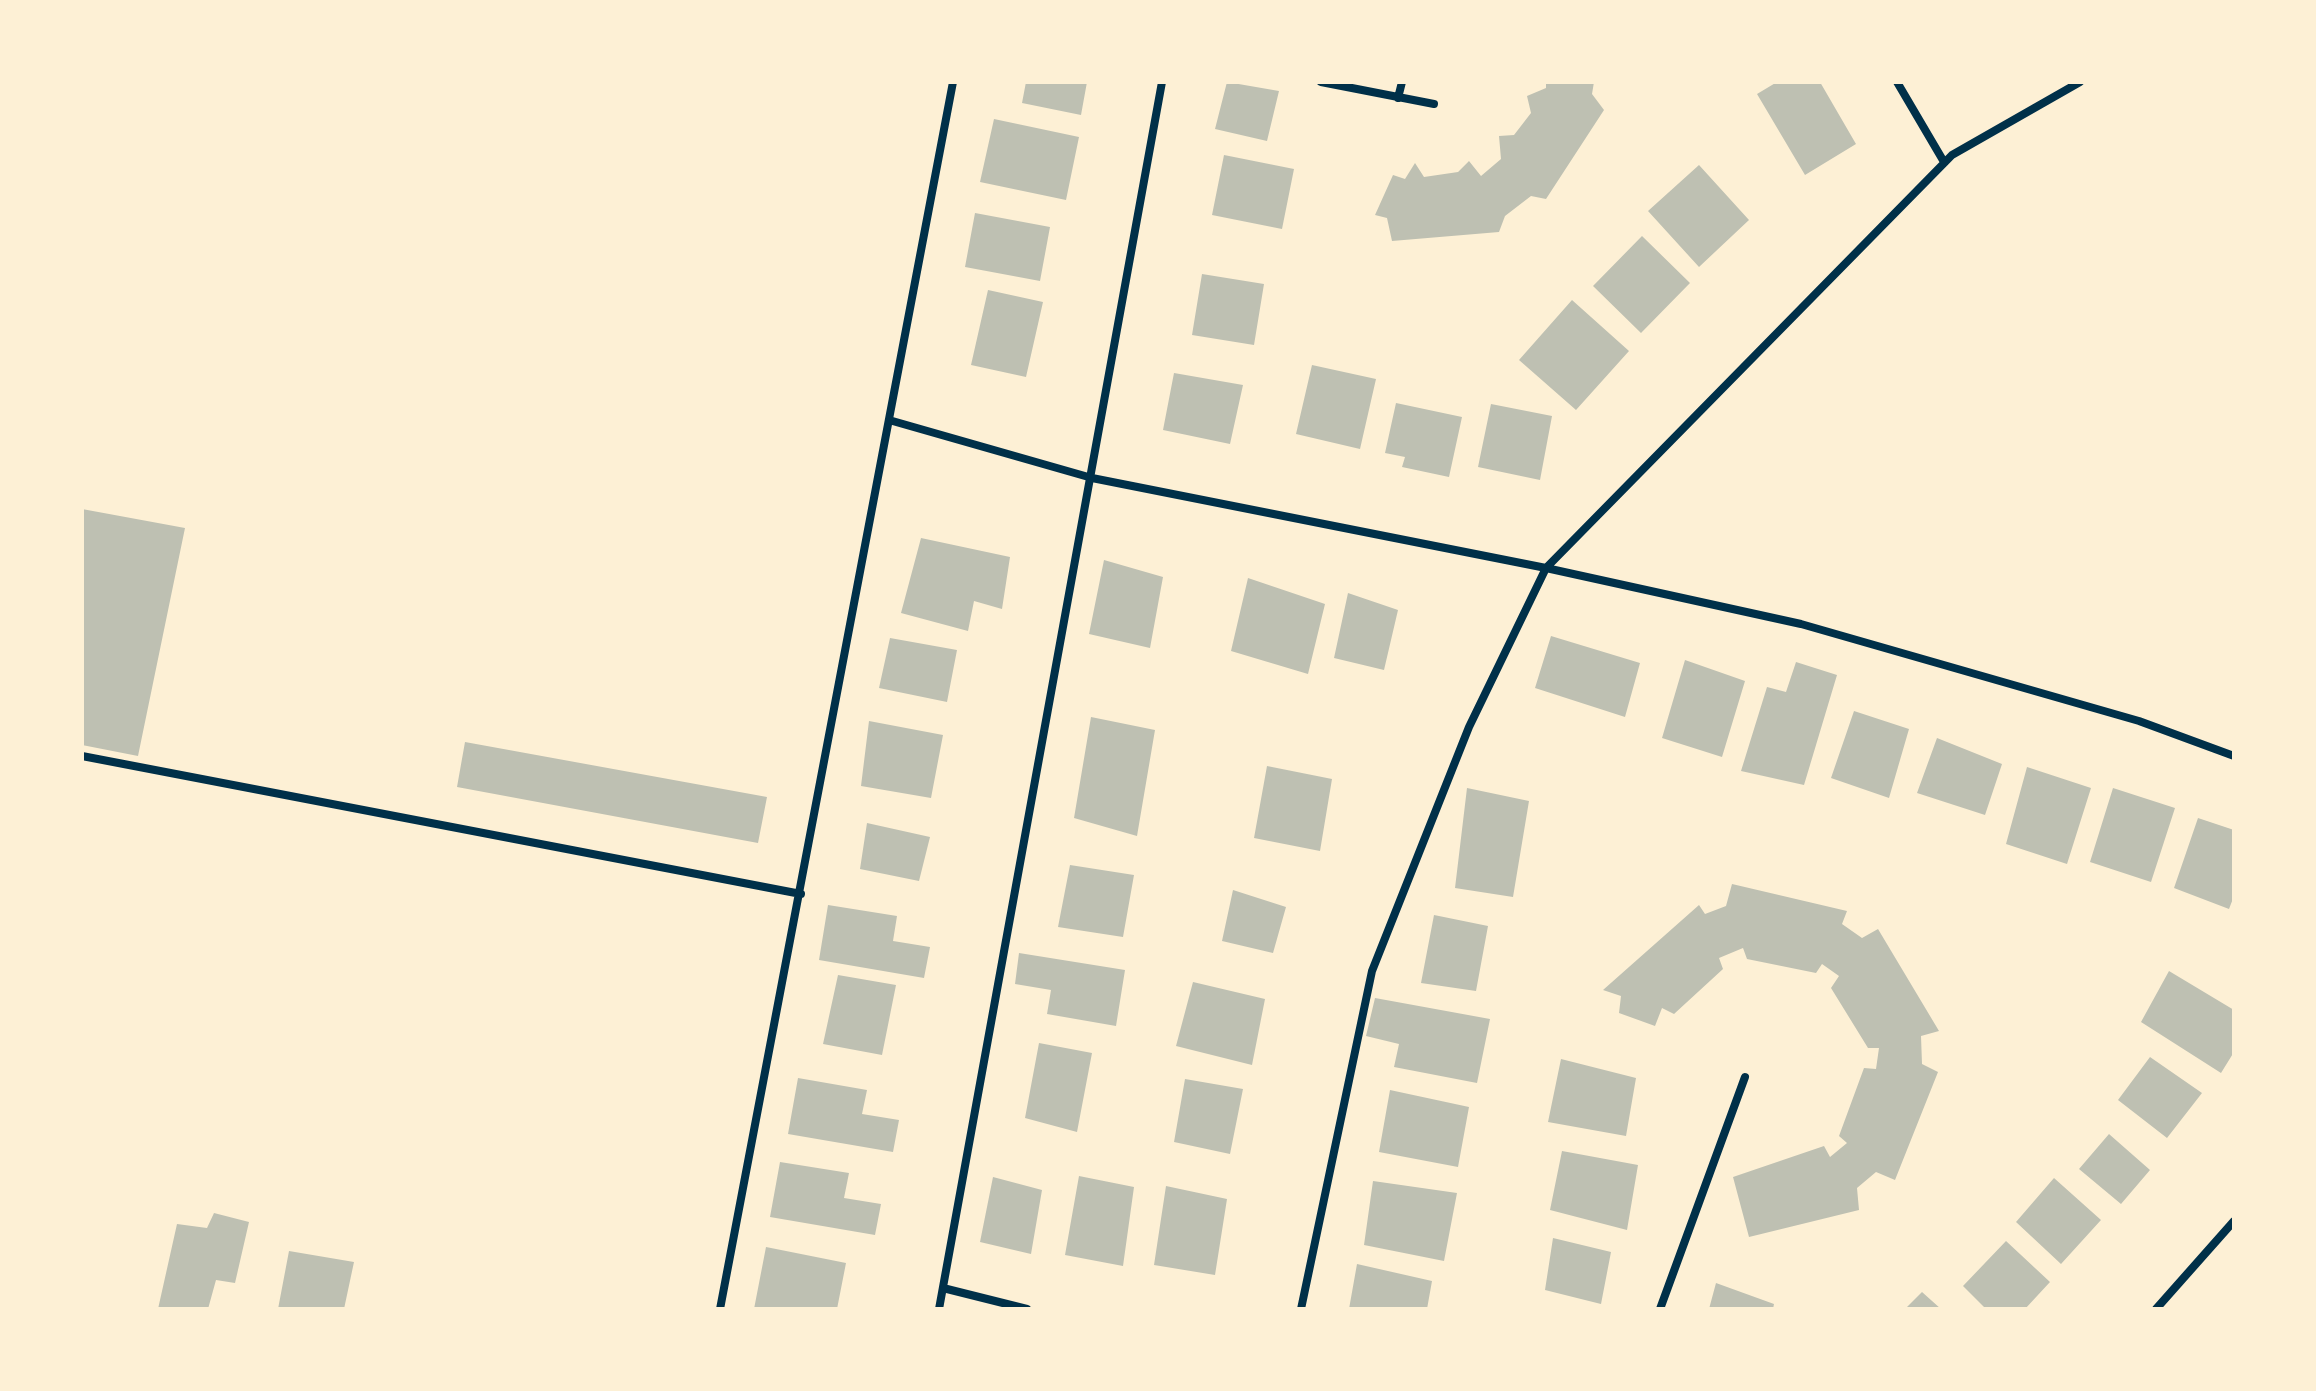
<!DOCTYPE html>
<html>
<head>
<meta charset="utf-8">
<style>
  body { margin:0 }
  #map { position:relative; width:2316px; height:1391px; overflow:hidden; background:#fdf0d5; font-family:"Titillium Web",sans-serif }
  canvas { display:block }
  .frame { position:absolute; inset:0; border:84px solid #fdf0d5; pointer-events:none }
</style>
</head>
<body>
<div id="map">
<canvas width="2316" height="1391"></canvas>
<div class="frame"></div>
</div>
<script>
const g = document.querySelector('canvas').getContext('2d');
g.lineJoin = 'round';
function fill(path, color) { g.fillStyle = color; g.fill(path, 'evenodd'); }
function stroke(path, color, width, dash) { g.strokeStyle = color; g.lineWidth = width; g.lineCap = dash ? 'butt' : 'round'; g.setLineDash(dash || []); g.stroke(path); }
const building = new Path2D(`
  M1026 82H1087L1081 115 1022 103Z
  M1227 82 1279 91 1267 141 1215 129Z
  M1546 82H1594L1592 94 1604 110 1546 199 1531 196 1505 216 1499 232 1392 241 1387 218 1375 215 1393 175 1405 179 1415 163 1424 177 1458 172 1469 161 1481 176 1501 159 1499 136 1514 135 1531 113 1527 96 1546 88Z
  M1777 82H1820L1856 144 1805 175 1757 94Z
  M994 119 1079 137 1066 200 980 182Z
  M1224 155 1294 169 1282 229 1212 215Z
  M1699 165 1749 220 1699 267 1648 211Z
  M975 213 1050 227 1040 281 965 267Z
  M1642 236 1690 283 1641 333 1593 286Z
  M1202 274 1264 284 1254 345 1192 335Z
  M988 290 1043 302 1026 377 971 365Z
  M1572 300 1629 351 1576 410 1519 360Z
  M1312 365 1376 379 1360 449 1296 434Z
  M1174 373 1243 385 1230 444 1163 430Z
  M1396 403 1462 417 1449 477 1402 467 1405 457 1385 453Z
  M1491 404 1552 416 1540 480 1478 467Z
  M82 509 185 528 138 756 82 745Z
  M921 538 1010 557 1002 609 974 601 968 631 901 613Z
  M1104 560 1163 577 1150 648 1089 634Z
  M1248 578 1325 604 1308 674 1231 651Z
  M1348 593 1398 610 1384 670 1334 658Z
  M1551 636 1640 663 1625 717 1535 688Z
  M890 638 957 650 947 702 879 688Z
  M1685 660 1745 681 1722 757 1662 738Z
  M1796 662 1837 675 1804 785 1741 771 1767 687 1786 692Z
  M1854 711 1909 729 1889 798 1831 778Z
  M1091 717 1155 730 1137 836 1074 818Z
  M869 721 943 735 931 798 861 786Z
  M1937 738 2002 764 1985 815 1917 793Z
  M465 742 767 797 758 843 457 787Z
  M1267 766 1332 779 1320 851 1254 838Z
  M2027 767 2091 788 2067 864 2006 844Z
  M1467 788 1529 801 1513 897 1455 888Z
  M2113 788 2175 808 2151 882 2090 862Z
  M2198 818 2234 830V896L2229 909 2174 888Z
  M867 823 930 837 919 881 860 869Z
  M1070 865 1134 875 1123 937 1058 927Z
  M1732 884 1847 911 1842 924 1862 938 1878 929 1939 1031 1921 1036 1922 1064 1938 1072 1895 1180 1876 1172 1857 1188 1859 1210 1749 1237 1733 1177 1824 1146 1830 1157 1847 1143 1839 1136 1864 1068 1876 1069 1879 1048H1868L1831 988 1839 976 1822 964 1816 973 1747 959 1743 948 1719 958 1723 969 1674 1014 1662 1008 1655 1026 1619 1013 1621 996 1603 990 1699 905 1705 914 1726 906Z
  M1233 890 1286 907 1273 953 1222 941Z
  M828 905 897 916 893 941 930 947 924 978 819 960Z
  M1434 915 1488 926 1476 991 1421 983Z
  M1019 953 1125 970 1116 1026 1047 1014 1051 990 1015 984Z
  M2169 971 2234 1010V1052L2221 1073 2141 1022Z
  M838 975 896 985 882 1055 823 1044Z
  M1193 982 1265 999 1252 1065 1176 1046Z
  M1375 998 1490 1019 1477 1083 1394 1067 1399 1044 1366 1036Z
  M1039 1043 1092 1053 1077 1132 1025 1118Z
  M2150 1057 2202 1093 2167 1138 2118 1100Z
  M1561 1059 1636 1078 1626 1136 1548 1122Z
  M798 1078 867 1090 862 1114 899 1120 893 1152 788 1134Z
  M1185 1079 1243 1089 1230 1154 1174 1142Z
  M1390 1090 1469 1107 1458 1167 1379 1152Z
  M2109 1134 2150 1170 2121 1204 2079 1169Z
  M1562 1151 1638 1165 1627 1230 1550 1210Z
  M780 1162 849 1173 844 1198 881 1204 875 1235 770 1217Z
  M1079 1176 1134 1187 1123 1266 1065 1255Z
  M993 1177 1042 1190 1031 1254 980 1242Z
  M2054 1178 2101 1220 2061 1264 2016 1222Z
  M1373 1181 1457 1193 1444 1261 1364 1245Z
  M1166 1186 1227 1199 1215 1275 1154 1265Z
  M214 1213 249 1222 235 1283 216 1280 208 1309H158L177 1224 207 1228Z
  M1553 1238 1611 1252 1601 1304 1545 1290Z
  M2006 1241 2050 1282 2025 1309H1986L1963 1286Z
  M766 1247 846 1263 837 1309H754Z
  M289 1251 354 1262 344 1309H278Z
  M1357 1264 1432 1281 1427 1309H1349Z
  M1716 1283 1774 1304 1773 1309H1709Z
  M1922 1292 1941 1309H1905Z`);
const minor = new Path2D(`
  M1321 82 1434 104
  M1897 82 1944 162
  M1398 98 1402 82
  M889 420 1092 478 1546 568 1801 624 2139 721 2234 756
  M82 756 801 894
  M943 1288 1027 1309
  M720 1309 953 82
  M939 1309 1162 82
  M1301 1309 1372 971 1469 727 1546 568 1952 155 2080 82
  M1660 1309 1745 1077
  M2156 1309 2234 1221`);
fill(building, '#bec0b2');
stroke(minor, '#003049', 8);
</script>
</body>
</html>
